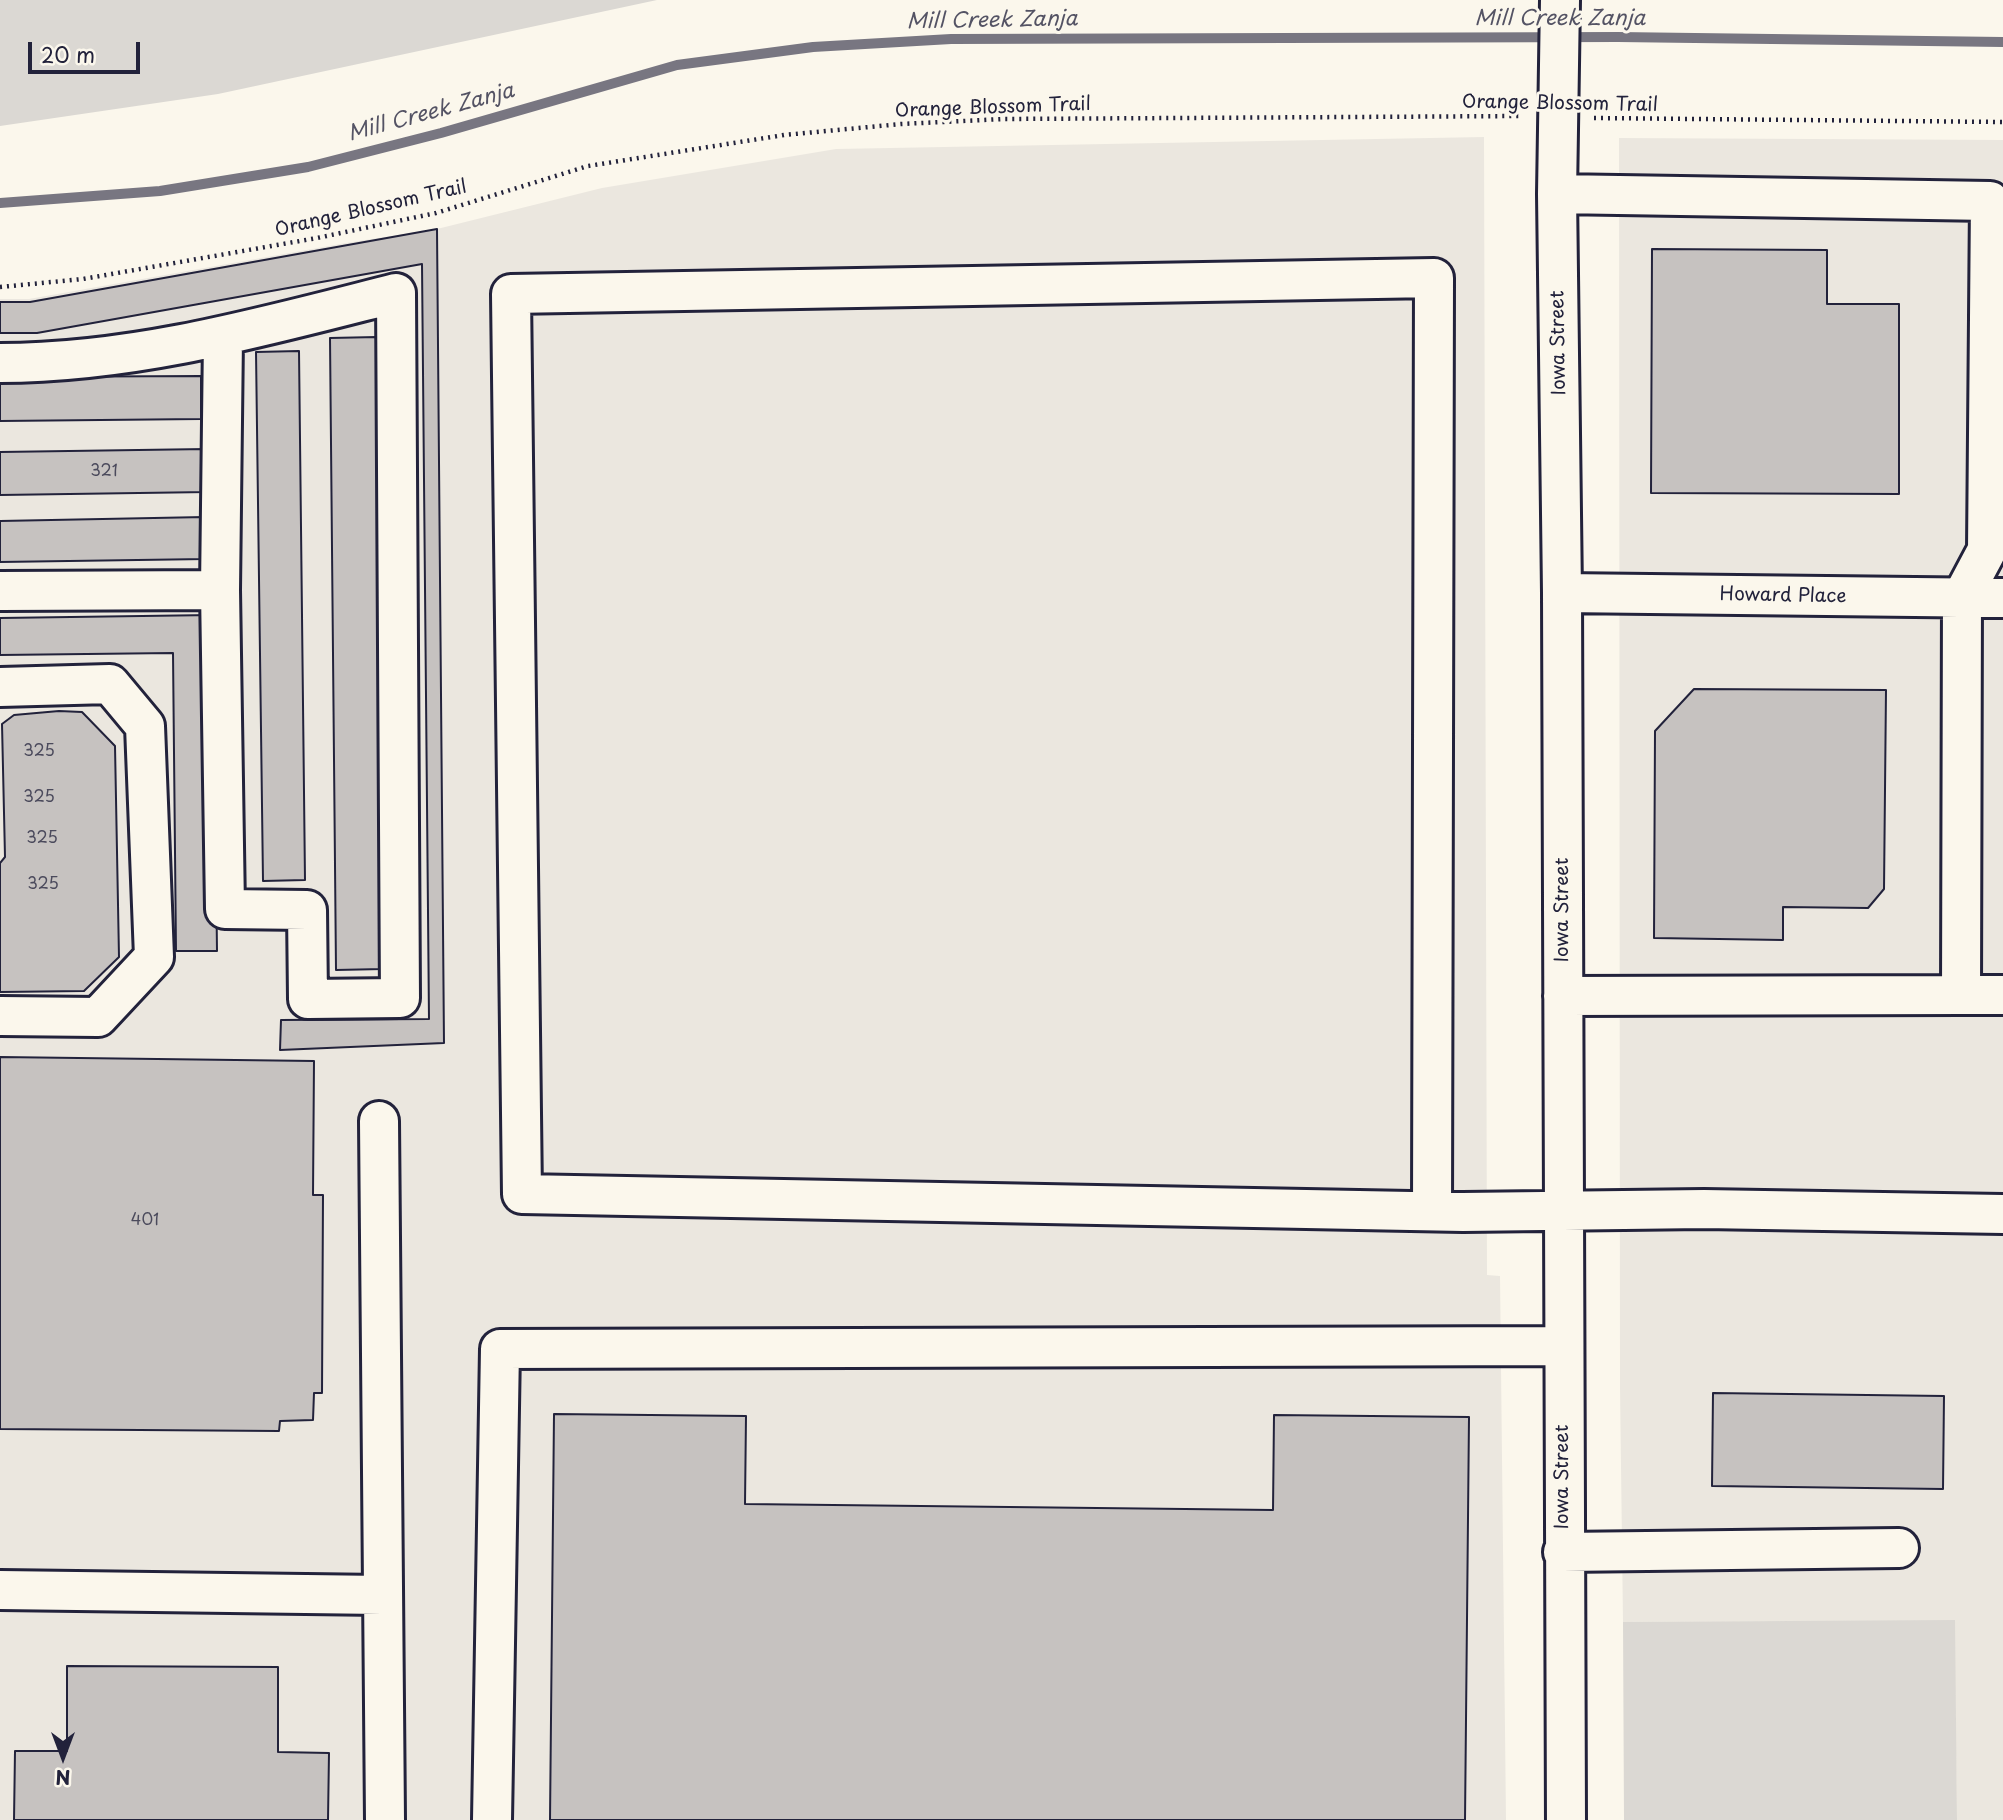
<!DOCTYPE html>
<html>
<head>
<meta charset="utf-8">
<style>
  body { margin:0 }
  #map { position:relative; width:2003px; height:1820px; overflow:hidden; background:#fbf7ec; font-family:"Playpen Sans",sans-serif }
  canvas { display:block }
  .north { position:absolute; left:28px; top:1722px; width:70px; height:70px; -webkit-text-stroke:5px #fbf7ec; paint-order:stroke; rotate:180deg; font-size:19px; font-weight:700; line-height:28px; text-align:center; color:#22223b }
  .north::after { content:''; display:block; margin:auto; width:24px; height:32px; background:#22223b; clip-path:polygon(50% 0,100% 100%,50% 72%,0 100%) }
  .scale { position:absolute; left:28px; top:42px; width:112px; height:32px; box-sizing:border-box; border:4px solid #22223b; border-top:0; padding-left:9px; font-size:21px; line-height:24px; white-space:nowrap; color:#22223b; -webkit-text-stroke:5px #fbf7ec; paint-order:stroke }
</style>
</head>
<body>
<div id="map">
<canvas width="2003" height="1820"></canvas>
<div class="north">N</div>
<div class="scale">20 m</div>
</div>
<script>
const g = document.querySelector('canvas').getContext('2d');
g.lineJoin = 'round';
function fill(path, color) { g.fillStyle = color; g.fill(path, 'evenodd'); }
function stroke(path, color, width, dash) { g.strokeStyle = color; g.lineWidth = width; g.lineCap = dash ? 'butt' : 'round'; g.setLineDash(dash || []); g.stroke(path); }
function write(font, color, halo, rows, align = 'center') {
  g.font = font + ' "Playpen Sans",sans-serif'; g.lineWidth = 6; g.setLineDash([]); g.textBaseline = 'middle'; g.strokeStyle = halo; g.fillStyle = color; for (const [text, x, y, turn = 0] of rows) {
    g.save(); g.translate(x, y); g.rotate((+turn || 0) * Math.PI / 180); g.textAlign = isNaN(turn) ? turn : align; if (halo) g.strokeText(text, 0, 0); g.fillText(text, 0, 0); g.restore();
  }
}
const built = new Path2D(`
  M1484 137 1487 1275 1500 1276 1506 1820H0V299H29L346 243 437 229 602 188 836 149Z
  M1619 138 2003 140V1820H1957L1954 1621 1623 1622 1620 1387Z`);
const green = new Path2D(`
  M0 0H657L218 94 0 126Z
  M1955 1620 1957 1820H1624L1623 1622Z`);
const stream = new Path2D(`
  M0 203 160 191 308 167 441 133 677 65 813 47 951 39 1618 37 2003 42`);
const building = new Path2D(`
  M437 229 444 1043 280 1050 281 1020 429 1019 422 264 37 333H0V302H30Z
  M1652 249 1827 250V304H1899V494L1651 493Z
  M377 337 383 969 336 970 330 338Z
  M299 351 305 880 263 881 256 352Z
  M201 376V419L0 421V377Z
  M207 449 208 492 0 495V452Z
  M205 517 206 559 0 562V521Z
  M213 615 217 951H176L173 653 0 655V618Z
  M1694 689 1886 690 1884 889 1868 908 1783 907V940L1654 938 1655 731Z
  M59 711 82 712 115 746 119 957 84 991 0 992V863L5 857 2 724 14 715Z
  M0 1057 314 1061 313 1195H323L322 1393H314L313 1420 280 1421 279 1431 0 1429Z
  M1713 1393 1944 1396 1943 1489 1712 1486Z
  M554 1414 746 1416 745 1504 1273 1510 1274 1415 1469 1417 1465 1820H550Z
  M67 1666 278 1667V1752L329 1753 328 1820H14L15 1751H67Z`);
const path = new Path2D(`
  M1594 118 2003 122
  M0 287 83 279 317 238 436 213 588 166 784 135 901 124 1004 119 1522 116`);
const minor = new Path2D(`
  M1560 0 1557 194 1562 593 1566 1820
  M1557 194 1990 201 1987 550 1962 597 1961 995H2003
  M0 363C135 363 266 326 396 293L400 998 308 999 307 910 225 909 220 590 223 337
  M0 591 220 590
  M1562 593 2003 598
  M0 687 110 684 145 726 154 957 98 1017 0 1016
  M1563 996 1961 995
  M379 1121 385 1820
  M1432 1211 1434 278 511 294 522 1194 1463 1212 1704 1209 2003 1214
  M1563 1552 1899 1548
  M0 1590 382 1595
  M492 1820 500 1349 1563 1346`);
const numberNames = [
  ["321",104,472],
  ["325",39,752],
  ["325",39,798],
  ["325",42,839],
  ["325",43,885],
  ["401",145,1221]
];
const streetNames = [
  ["Orange Blossom Trail",1560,104,1],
  ["Orange Blossom Trail",993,108,-2],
  ["Orange Blossom Trail",371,209,-13],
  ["Iowa Street",1559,343,-91],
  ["Howard Place",1783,596,1],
  ["Iowa Street",1563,910,-90],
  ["Iowa Street",1563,1477,-90]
];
const waterNames = [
  ["Mill Creek Zanja",1560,19],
  ["Mill Creek Zanja",992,21,-1],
  ["Mill Creek Zanja",431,113,-15]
];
fill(built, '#ebe7df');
fill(green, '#dbd8d3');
stroke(stream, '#787681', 10);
fill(building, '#c6c2c0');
stroke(building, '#22223b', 2);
stroke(minor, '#22223b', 44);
stroke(path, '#22223b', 4.5, [2, 5]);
stroke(minor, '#fbf7ec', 38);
write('16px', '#4b4a5c', null, numberNames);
write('19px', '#22223b', '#fbf7ec', streetNames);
write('italic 21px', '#545364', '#fbf7ec', waterNames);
</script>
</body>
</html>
